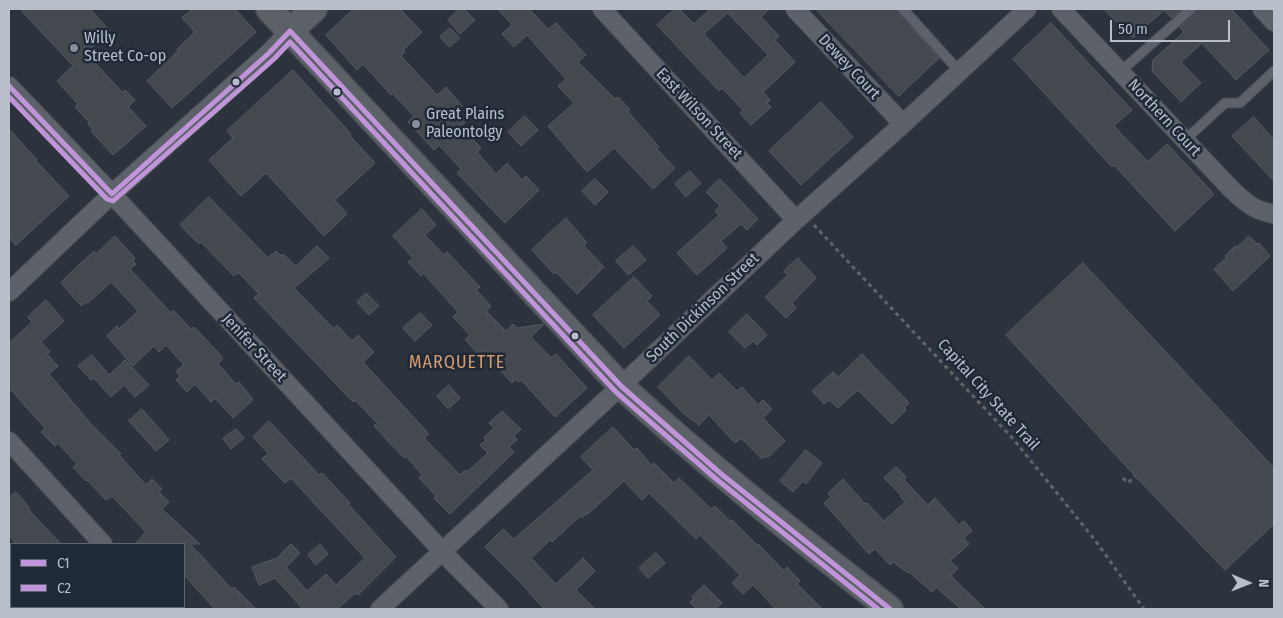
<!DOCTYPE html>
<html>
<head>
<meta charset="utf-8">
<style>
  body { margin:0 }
  #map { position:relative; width:1283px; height:618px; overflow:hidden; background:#2d333c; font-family:"Fira Sans Condensed",sans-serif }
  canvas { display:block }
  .frame { position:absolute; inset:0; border:10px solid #b8bfcb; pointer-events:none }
  .legend { position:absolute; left:10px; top:543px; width:175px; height:65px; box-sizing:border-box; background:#202937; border:1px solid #5d6572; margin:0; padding:6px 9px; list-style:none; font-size:15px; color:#b8bfcb }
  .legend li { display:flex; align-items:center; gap:10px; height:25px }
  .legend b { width:25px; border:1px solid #5d6572 }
  .north { position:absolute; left:1223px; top:558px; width:50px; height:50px; -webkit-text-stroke:4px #202937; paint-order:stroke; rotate:91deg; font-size:14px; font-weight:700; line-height:20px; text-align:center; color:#b8bfcb }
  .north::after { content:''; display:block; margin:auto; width:18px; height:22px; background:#b8bfcb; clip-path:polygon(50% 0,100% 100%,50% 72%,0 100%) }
  .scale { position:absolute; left:1110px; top:20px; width:120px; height:22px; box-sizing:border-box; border:2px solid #b8bfcb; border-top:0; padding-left:6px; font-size:15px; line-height:18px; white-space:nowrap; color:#b8bfcb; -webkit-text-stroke:4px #202937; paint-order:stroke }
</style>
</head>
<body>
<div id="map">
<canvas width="1283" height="618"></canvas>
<div class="frame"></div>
<ul class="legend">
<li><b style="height:6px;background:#c094d9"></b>C1</li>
<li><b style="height:6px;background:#c094d9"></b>C2</li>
</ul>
<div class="north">N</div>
<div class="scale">50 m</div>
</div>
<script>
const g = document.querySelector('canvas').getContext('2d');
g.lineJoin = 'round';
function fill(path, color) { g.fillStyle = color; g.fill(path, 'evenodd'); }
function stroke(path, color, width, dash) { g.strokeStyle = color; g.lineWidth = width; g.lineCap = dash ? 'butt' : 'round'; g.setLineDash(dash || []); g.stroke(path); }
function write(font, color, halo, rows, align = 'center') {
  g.font = font + ' "Fira Sans Condensed",sans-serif'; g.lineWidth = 5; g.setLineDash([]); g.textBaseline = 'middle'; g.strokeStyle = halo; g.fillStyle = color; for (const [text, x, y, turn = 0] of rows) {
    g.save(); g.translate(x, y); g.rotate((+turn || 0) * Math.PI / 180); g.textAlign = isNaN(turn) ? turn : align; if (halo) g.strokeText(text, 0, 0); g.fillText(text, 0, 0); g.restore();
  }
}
const building = new Path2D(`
  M20 9H90L110 31 86 53 122 92 125 90 135 100 128 107 146 126 113 155 91 131 93 130 88 124 90 123 75 107 78 104 57 81 73 66Z
  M193 9H235L256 32 172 108 147 81 178 51 177 49 195 32 182 18Z
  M354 9H400L422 32 403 50 405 52 401 56 437 95 446 87 462 106 457 111 466 121 461 126 481 148 477 152 496 174 507 163 522 180 526 176 539 190 505 223 457 173 461 169 439 145 434 150 408 122 414 116 392 93 391 95 363 64 357 70 326 35Z
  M459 9H464L475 20 460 34 448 20Z
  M498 9H529L548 29 556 23 586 55 578 62 615 99 618 97 630 110 628 112 659 147 657 149 675 168 653 189 614 148 587 172 548 126 574 103 558 86 566 79 527 35 514 47 502 34 512 25Z
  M675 9H679L694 24 710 9H769L761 17 779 36 775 40 795 62 763 92 770 100 767 103 771 107 751 125 740 113 743 110 722 88 719 91 657 25ZM728 13 768 55 744 78 704 34Z
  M816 9H896L939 58 899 96Z
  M1104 9H1182L1171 18 1164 10 1133 38Z
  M1197 9H1231L1269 50 1236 80 1202 43 1181 62 1201 83 1181 102 1152 71 1153 60 1184 32 1180 27 1195 14Z
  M1051 23 1132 110 1114 126 1148 162 1167 144 1214 194 1175 231 1114 165 1112 167 1013 59Z
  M450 28 460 38 449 47 440 37Z
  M293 70 351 134 350 136 375 163 335 200 347 214 324 236 266 173 241 196 209 160 233 138 227 131Z
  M821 102 853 137 801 185 769 151Z
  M525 116 538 130 521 146 508 132Z
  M1254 117 1274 140V181L1232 136Z
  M9 129 37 160 36 161 69 196 16 245 9 238Z
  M690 171 701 183 686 197 675 184Z
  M595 179 608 192 595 205 582 191Z
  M720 179 758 219 747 230 741 224 721 241 727 248 697 275 677 253 719 215 715 211 720 206 706 192Z
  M209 197 268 258 276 251 281 256 283 254 296 266 317 246 329 258 294 288 334 329 337 325 352 341 358 335 374 352 363 362 429 434 424 438 460 475 466 470 467 472 488 453 480 445 486 440 484 437 494 428 489 423 502 411 521 429 514 436 517 440 509 447 514 452 450 514 434 498 436 496 419 478 422 475 406 456 404 458 374 426 377 423 355 400 353 402 254 298 259 294 240 274 237 273 234 276 201 242 199 244 180 225Z
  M422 209 436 225 425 235 444 255 447 252 480 287 476 290 491 306 486 311 506 331 513 324 517 328 544 324 531 337 551 358 556 354 587 388 555 417 521 380 518 382 516 379 512 383 483 351 479 355 465 339 470 335 453 317 458 312 423 273 421 276 408 262 413 258 393 236Z
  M566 218 587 243 584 246 604 267 577 294 556 272 554 274 532 250Z
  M115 236 135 258 133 261 136 264 130 269 171 313 173 310 191 329 194 327 214 348 223 358 218 364 236 384 239 382 252 398 251 399 253 400 233 418 215 398 211 402 195 384 187 392 176 380 180 376 176 371 184 365 166 345 159 352 154 346 133 366 107 336 117 326 119 329 138 311 111 282 88 303 86 302 81 306 63 285 61 282 94 251 96 254Z
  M1249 236 1257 244 1259 243 1270 256 1233 291 1214 269 1227 257 1225 256 1235 246 1237 247Z
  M633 246 646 260 628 275 616 261Z
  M798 258 816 278 792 303 796 308 786 318 765 297 788 275 784 271Z
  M1083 263 1274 468V524L1225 570 1135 476 1006 335Z
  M634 277 652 296 647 301 660 315 624 348 593 315Z
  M366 293 379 306 369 315 357 302Z
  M46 300 64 321 41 342 50 352 47 354 58 366 49 374 92 425 121 454 119 455 146 485 152 479 162 489 159 492 169 502 162 509 200 544H190L232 589 234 587 256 609H215L184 575V544H135L146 532 112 496 106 500 87 480 86 481 73 467 77 464 58 443 55 446 41 432 45 428 9 388V343L32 322 28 317Z
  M420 313 432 325 415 341 403 328Z
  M747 314 767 335 757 345 753 341 745 348 729 332Z
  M862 354 909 403 904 408 906 410 892 424 858 390 838 408 829 400 824 404 812 391 833 372 838 377Z
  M92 355 109 375 125 360 149 385 135 397 124 385 111 397 94 378 91 380 78 366Z
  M689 356 712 380 719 373 737 391 742 387 758 405 763 400 772 409 763 418 785 441 767 458 765 456 762 459 741 438 735 443 709 415 699 425 684 414 658 387Z
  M449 385 460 398 448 409 437 396Z
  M142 409 169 440 156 451 129 421Z
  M269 421 319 475 322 473 350 503 348 504 396 557 358 595 356 593 353 595 337 609H303L275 578 259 585 252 567 277 558 291 544 300 553 286 567 307 591 326 574 336 585 365 558 291 478 285 483 262 459 268 453 253 437Z
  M613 427 634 450 637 448 652 466 654 463 674 483 679 478 711 509 715 506 731 522 732 520 757 545 758 544 784 571 787 567 800 581 797 584 822 609H776L753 585 743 594 732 583 740 575 700 535 696 539 649 493 642 500 624 481 588 514 587 513 582 518 580 516 552 542 550 540 531 558 556 584 583 558 595 571 576 590 595 609H544L520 582 485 547 503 529 514 539 593 470 581 457Z
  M236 429 244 438 231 449 223 439Z
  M806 450 822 463 806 484 803 481 793 492 780 481Z
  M896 467 906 477 904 480 928 505 935 498 959 525 964 521 972 531 964 538 969 544 950 561 958 568 951 576 985 609H961L936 587 932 592 909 572 908 573 893 562 890 565 875 549 869 554 824 503 831 497 828 493 843 479 865 504 867 503 884 521 905 502 900 496 901 495 884 478Z
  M16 492 29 507 28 509 61 544H16L9 535V498Z
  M320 544 328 554 316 565 308 555Z
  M656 553 665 563 648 578 639 568Z
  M704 585 722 603 715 609H697L690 602 694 599 692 597Z`);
const path = new Path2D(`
  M814 225 1014 440 1095 540 1144 609
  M1123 478 1128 483 1135 476`);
const lane = new Path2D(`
  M903 9 959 71
  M1120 72 1191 9
  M1185 140 1225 103H1240L1274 71`);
const street = new Path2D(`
  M602 9 796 220
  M795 9 903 124
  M1061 9 1232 190C1246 203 1255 211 1274 214
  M1262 9 1274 22
  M9 86 112 194 456 566 499 609
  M9 292 112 194 269 53 290 31
  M9 441 103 544
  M161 607 163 609
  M380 609 621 386 796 220 903 124 1027 9`);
const secondary = new Path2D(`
  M269 9 621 386C707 465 799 538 890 609
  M290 31 314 9`);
const bus1 = new Path2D(`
  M9 86 112 194 269 53 290 31 621 386 720 473 890 609`);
const bus2 = new Path2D(`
  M9 97 107 199 113 201 274 59 290 42 616 392 715 478 878 609`);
const markers = [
  [74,48,5,"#878e99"],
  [236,82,4.5,"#b8bfcb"],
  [337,92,4.5,"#b8bfcb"],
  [416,124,5,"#878e99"],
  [575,336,4.5,"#b8bfcb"]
];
const poiNames = [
  ["Willy",84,39],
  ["Street Co-op",84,57],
  ["Great Plains",426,115],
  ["Paleontolgy",426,133]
];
const streetNames = [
  ["Dewey Court",849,67,47],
  ["East Wilson Street",699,114,47],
  ["Northern Court",1164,118,47],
  ["South Dickinson Street",703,308,-44],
  ["Jenifer Street",254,348,47],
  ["Capital City State Trail",988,395,48]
];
const neighbourhoodNames = [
  ["MARQUETTE",457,363]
];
fill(building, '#444950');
stroke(building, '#555b63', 1);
stroke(lane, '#4b4f56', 11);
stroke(street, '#4b4f56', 20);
stroke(secondary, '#4b4f56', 28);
stroke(path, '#60666c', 3, [4, 4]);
stroke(lane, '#5d6169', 9);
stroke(street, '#5d6169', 18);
stroke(secondary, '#5c6067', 25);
stroke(bus1, '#c094d9', 5);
stroke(bus2, '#c094d9', 5);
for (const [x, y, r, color] of markers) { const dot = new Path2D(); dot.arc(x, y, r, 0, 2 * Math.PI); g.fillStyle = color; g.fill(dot); stroke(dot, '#202937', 2); }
write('16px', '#b8bfcb', '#202937', poiNames, 'left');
write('16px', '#b8bfcb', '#202937', streetNames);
g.letterSpacing = '1px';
write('18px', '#d49a6a', '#202937', neighbourhoodNames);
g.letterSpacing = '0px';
</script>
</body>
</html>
